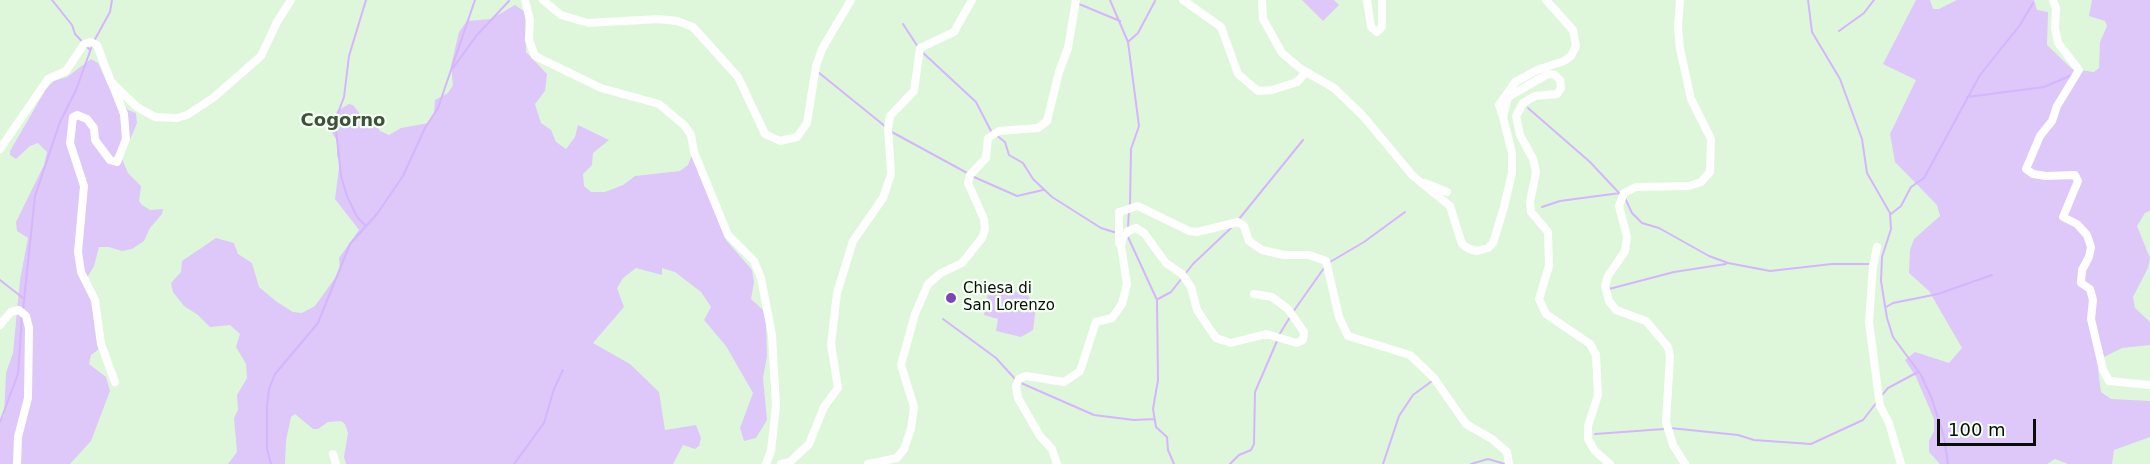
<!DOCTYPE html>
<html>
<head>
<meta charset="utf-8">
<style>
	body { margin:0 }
	#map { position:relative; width:2150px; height:464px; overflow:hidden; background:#def7db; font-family:"DejaVu Sans",sans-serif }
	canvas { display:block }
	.scale { position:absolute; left:1937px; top:419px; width:99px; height:27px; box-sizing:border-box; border:3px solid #060e06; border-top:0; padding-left:8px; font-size:18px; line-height:21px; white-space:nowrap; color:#060e06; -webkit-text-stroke:4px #f5fff4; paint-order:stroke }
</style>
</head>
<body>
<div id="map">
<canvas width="2150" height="464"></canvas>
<div class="scale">100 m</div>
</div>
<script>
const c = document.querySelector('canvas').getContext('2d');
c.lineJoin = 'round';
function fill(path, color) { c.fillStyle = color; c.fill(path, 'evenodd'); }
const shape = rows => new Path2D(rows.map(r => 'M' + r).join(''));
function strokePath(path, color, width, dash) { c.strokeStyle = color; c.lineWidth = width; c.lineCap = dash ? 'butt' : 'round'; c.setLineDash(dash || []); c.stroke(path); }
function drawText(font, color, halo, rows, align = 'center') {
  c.font = font + ' "DejaVu Sans",sans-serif'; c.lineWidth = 4.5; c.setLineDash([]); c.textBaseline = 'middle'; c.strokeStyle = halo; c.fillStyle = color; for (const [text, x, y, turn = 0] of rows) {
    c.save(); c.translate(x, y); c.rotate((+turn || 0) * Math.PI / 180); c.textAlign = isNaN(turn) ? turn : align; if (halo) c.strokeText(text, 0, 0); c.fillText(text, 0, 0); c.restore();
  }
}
const green = shape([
	[1302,0,1334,0,1339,5,1323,21],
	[1916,0,1930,0,1933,9,1939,9,1957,0,2034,0,2037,10,2048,12,2047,45,2072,69,2094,72,2099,68,2100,42,2107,26,2105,21,2089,16,2092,0,2150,0,2150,211,2145,213,2137,226,2150,258,2148,268,2133,297,2135,308,2150,322,2150,345,2122,348,2102,358,2098,369,2101,392,2111,399,2150,401,2150,437,2114,450,2112,464,2068,464,2055,459,2047,464,1940,464,1929,452,1929,441,1934,431,1934,419,1916,377,1905,360,1915,352,1949,363,1962,348,1929,291,1909,273,1910,250,1914,239,1940,216,1937,205,1895,162,1890,134,1916,80,1883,64],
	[515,5,525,12,526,52,547,74,545,91,535,104,541,123,551,130,556,142,566,149,575,137,578,125,609,140,593,153,592,165,583,174,584,186,591,192,605,192,623,185,635,176,680,171,688,165,692,155,726,240,752,270,754,282,751,299,763,310,766,322,767,356,763,378,767,420,756,438,744,441,740,428,753,393,726,346,704,320,711,307,701,292,675,272,662,268,662,275,636,268,623,278,617,288,624,307,593,343,630,364,659,392,665,430,696,425,701,438,699,446,695,449,683,445,673,464,346,464,344,457,348,433,345,424,341,421,328,422,318,429,313,429,295,414,291,417,286,441,285,464,228,464,237,452,234,418,238,410,237,395,247,378,246,364,236,347,240,334,230,325,210,327,198,315,184,306,173,292,171,283,181,272,182,261,216,238,234,243,238,254,252,263,259,287,277,302,293,312,302,313,315,306,340,271,339,258,359,230,335,199,340,160,337,156,337,141,330,129,337,111,349,104,353,105,364,119,373,121,380,131,389,135,401,128,429,123,434,114,435,100,448,93,453,85,451,66,459,32,467,21,491,19],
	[91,59,98,63,110,89,128,110,136,113,137,123,122,159,128,173,141,186,139,201,142,205,150,210,163,209,162,214,150,228,144,241,132,249,122,251,109,247,99,247,94,266,84,283,91,299,99,349,91,355,89,364,106,377,110,391,91,441,70,464,0,464,0,420,4,416,6,373,13,353,20,280,28,238,17,231,16,222,44,165,47,152,38,143,30,146,16,159,10,155,10,151,46,89,54,81,67,77],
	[990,283,1013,285,1013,291,1027,294,1036,307,1033,330,1021,337,996,331,998,319,984,315]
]);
const stream = shape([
	[52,0,72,25,75,34,90,50],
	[1110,0,1128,42,1139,126,1131,149,1130,205],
	[1808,0,1812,32,1840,79,1862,139,1867,173,1890,213,1891,229,1882,257,1881,281,1887,318,1893,337,1921,375,1932,399,1944,437,1948,464],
	[1079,4,1120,21],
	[903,24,918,47],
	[1839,31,1864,13,1874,0],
	[94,41,110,12,112,0],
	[1129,41,1138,33,1155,1],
	[921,51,976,102,991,131],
	[453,68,477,35,509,1],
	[818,72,886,127],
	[1967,97,2044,87,2072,75],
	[1528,108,1590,162,1620,194],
	[890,131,969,174],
	[996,135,1005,142,1009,155,1023,163,1033,179,1052,197,1101,228,1117,233],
	[974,177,1017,196,1043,190],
	[1625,198,1632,213,1642,223,1659,228,1709,256,1728,263,1770,271,1832,264,1870,264],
	[1542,207,1560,201,1620,193],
	[1891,214,1901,206,1911,187,1924,178,1980,75,2020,25,2033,3],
	[1239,219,1303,140],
	[365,225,357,217,347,196,341,176,335,121,344,97,349,56,366,0],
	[1128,228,1129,210],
	[1128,237,1157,300,1158,380,1153,409,1156,427,1167,437,1168,450,1174,464],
	[1330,262,1364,242,1405,212],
	[0,280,23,298],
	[1609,289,1674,272,1726,264],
	[1158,299,1171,292,1193,264,1231,228],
	[1886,307,1893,303,1938,294,1992,275],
	[23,310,35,196,60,122,76,90,92,46],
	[1293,312,1324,268],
	[943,319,996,358,1016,380],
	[1279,335,1290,317],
	[1021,383,1094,415,1134,420,1155,419],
	[1882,395,1888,388,1918,372],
	[0,422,18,374,22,316],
	[1670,428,1738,435,1754,440,1811,444,1863,420,1877,402],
	[1595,434,1664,429],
	[271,464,267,449,267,406,269,389,275,374,318,323,350,244,377,214,403,176,425,128,438,108,475,0],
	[514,464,544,423,554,389,563,370],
	[1230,464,1239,455,1251,450,1254,444,1255,392,1277,341],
	[1383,464,1399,416,1413,395,1432,381],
	[1471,464,1488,459,1505,464]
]);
const minor = shape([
	[525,0,530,20,529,40,535,56,601,88,659,104,685,126,691,135,694,152,728,235,754,261,761,278,772,335,776,406,771,451,766,464],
	[543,0,561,15,588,23,658,19,677,21,693,27,738,77,765,134,780,141,797,137,807,123,816,66,822,49,851,0],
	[1183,0,1221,27,1238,74,1258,91,1272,90,1297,82,1306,72],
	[1262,0,1263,19,1282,53,1301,69,1334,88,1363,116,1413,176,1450,206,1462,244,1469,249,1477,251,1488,248,1493,243,1504,207,1512,173,1512,153,1503,117,1508,97,1548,74,1555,75,1560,80,1561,88,1557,94,1535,96,1523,103,1516,116,1520,135,1533,159,1536,172,1530,202,1531,212,1548,232,1549,266,1539,299,1546,314,1590,344,1596,355,1598,395,1588,426,1588,439,1595,451,1610,464],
	[1367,0,1371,27,1377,32,1382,27,1382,0],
	[1680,0,1678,27,1680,49,1691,99,1711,139,1710,172,1701,182,1689,186,1636,187,1624,193,1619,206,1627,237,1625,251,1608,276,1605,286,1609,301,1616,310,1646,321,1668,347,1670,356,1666,422,1673,445,1685,464],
	[2053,0,2056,8,2055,28,2058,43,2079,70,2057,106,2052,121,2040,136,2026,169,2033,174,2046,176,2075,175,2078,181,2063,217,2077,224,2087,235,2091,247,2089,257,2082,270,2081,283,2090,289,2093,300,2091,319,2103,370,2109,381,2150,385],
	[113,86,124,114,126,139,117,162,110,160,95,140,94,128,87,119,77,115,73,117,70,143,84,186,78,252,81,272,95,300,101,344,115,382],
	[1503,117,1499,105,1515,82,1537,70,1564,61,1571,56,1576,46,1573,30,1546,0],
	[0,149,48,79,66,71,84,44,91,42,97,45,111,82,137,107,155,117,177,118,187,115,213,98,261,56,277,22,291,0],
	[1425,183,1447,192],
	[1119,243,1119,212,1138,206,1189,231,1197,232,1238,222,1244,226,1249,241,1262,250,1284,255,1309,255,1326,261,1339,317,1348,336,1410,355,1434,378,1466,424,1492,439,1507,452,1509,464],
	[1877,247,1873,266,1869,322,1880,406,1889,423,1901,464],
	[0,325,11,312,19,310,26,316,29,328,28,398,18,437,17,464],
	[333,454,336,464],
	[781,464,790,462,809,444,824,407,838,388,831,344,837,293,853,241,883,198,891,174,888,128,890,116,914,91,920,48,954,32,972,0],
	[868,464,897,458,904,449,911,429,914,407,901,365,915,314,928,284,941,273,962,263,982,238,985,229,984,219,968,183,970,175,986,158,988,138,999,131,1038,128,1047,121,1059,72,1068,48,1076,0],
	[1057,464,1052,449,1040,436,1018,398,1016,386,1019,379,1026,376,1064,382,1080,371,1096,322,1112,318,1122,304,1127,284,1121,246,1123,237,1128,231,1136,228,1144,233,1166,263,1182,274,1191,287,1197,310,1216,338,1231,343,1266,334,1297,343,1303,340,1304,332,1288,309,1272,297,1254,294]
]);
const markers = [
	[951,298,6,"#8044b9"]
];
const poiNames = [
	["Chiesa di",963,289],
	["San Lorenzo",963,306]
];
const quarterNames = [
	["Cogorno",343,121]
];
fill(green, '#ddc8f9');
strokePath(stream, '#d5b5fd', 2);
strokePath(minor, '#fff', 8);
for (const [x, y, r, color] of markers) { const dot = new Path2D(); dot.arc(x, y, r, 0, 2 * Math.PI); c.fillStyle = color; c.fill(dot); strokePath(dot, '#f5fff4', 2); }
drawText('15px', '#060e06', '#f5fff4', poiNames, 'left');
drawText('bold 18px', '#3d523b', '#f5fff4', quarterNames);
</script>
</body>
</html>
